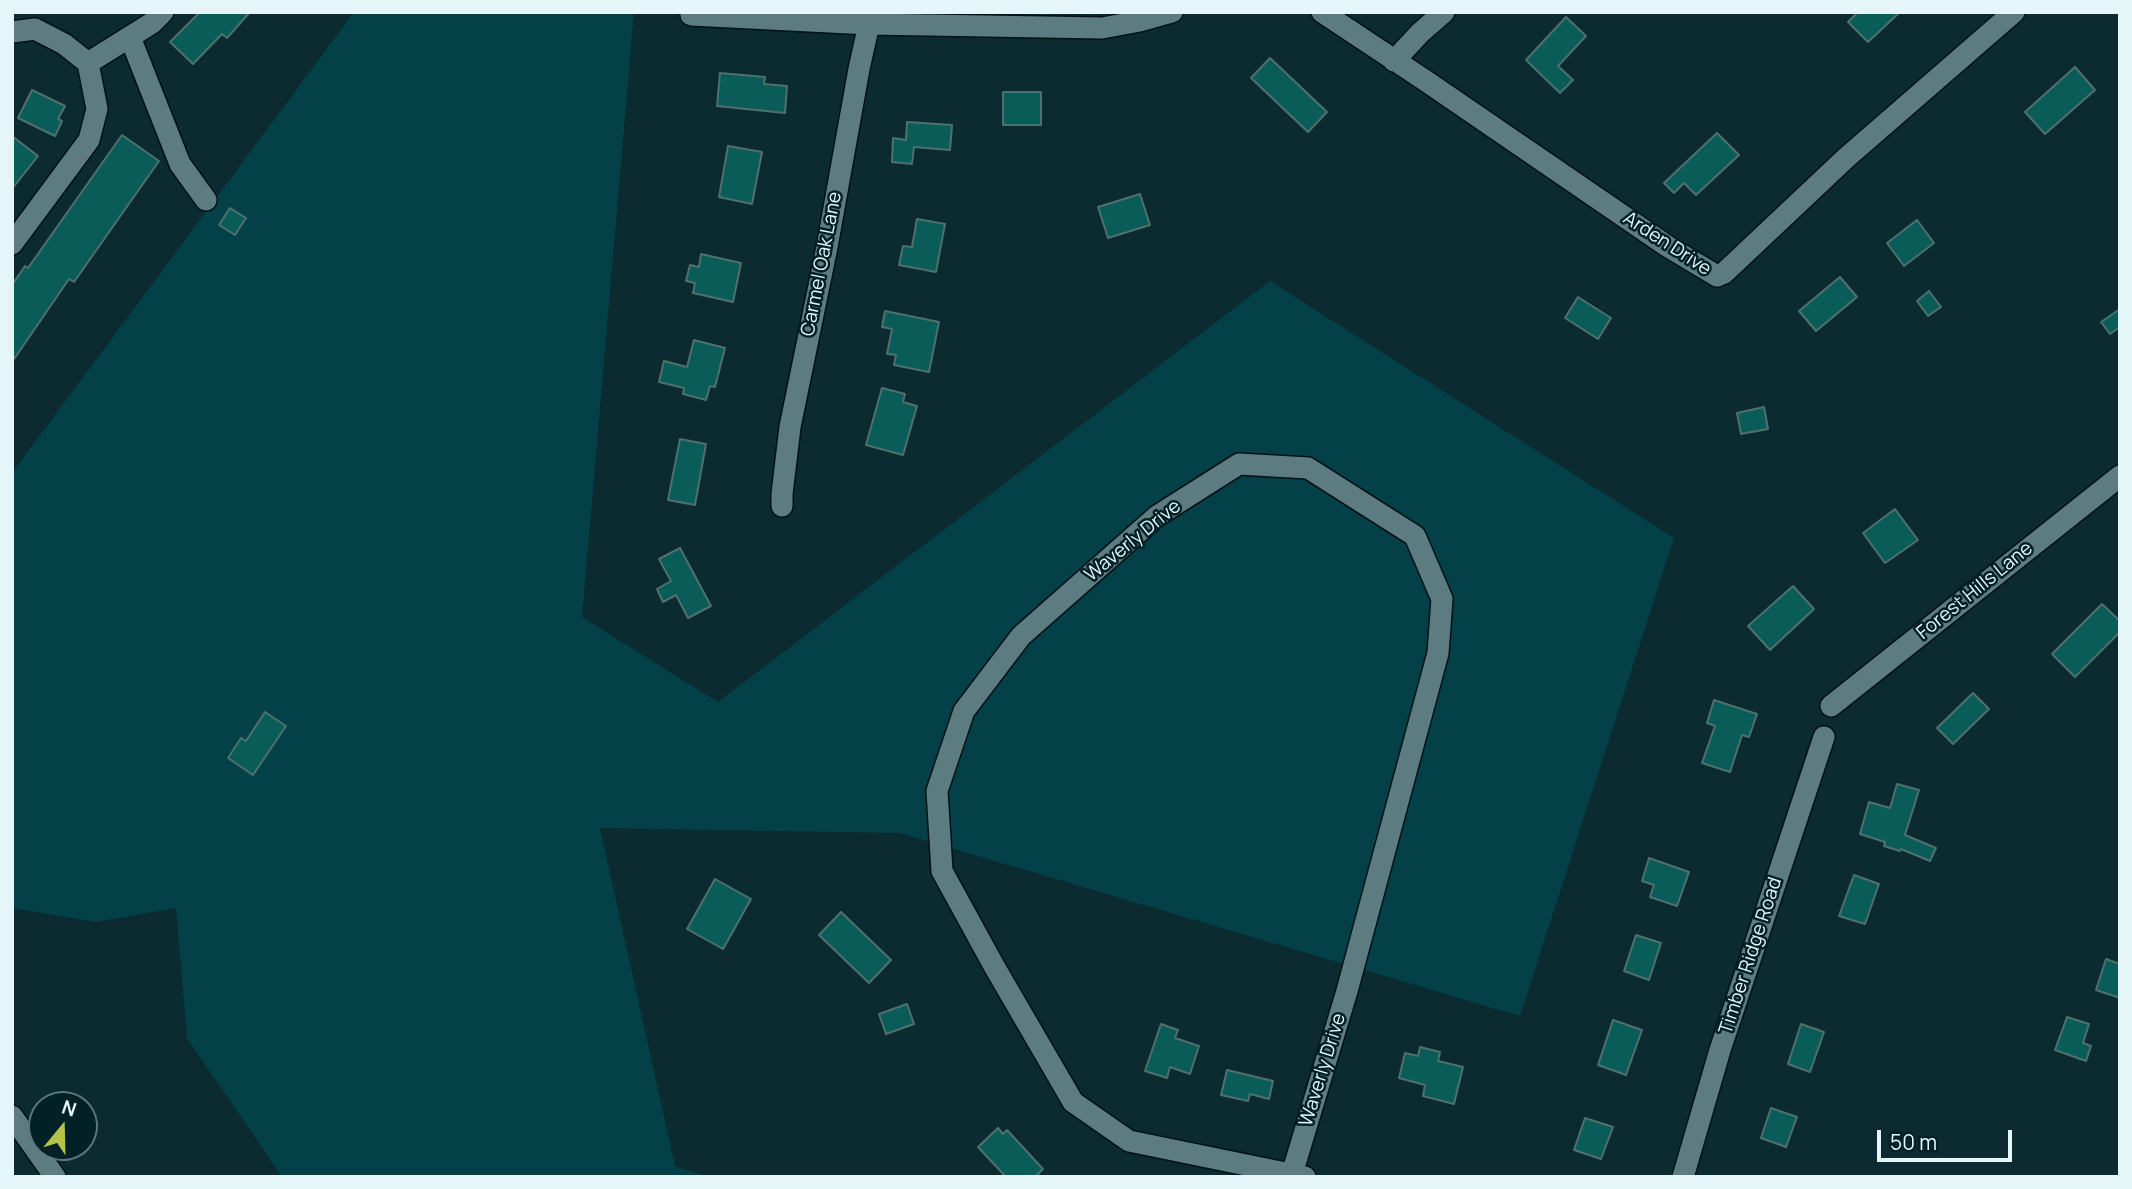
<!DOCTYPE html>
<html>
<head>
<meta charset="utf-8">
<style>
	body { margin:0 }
	#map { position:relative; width:2132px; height:1189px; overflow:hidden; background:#0b2b30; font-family:Manrope,sans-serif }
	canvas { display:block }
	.frame { position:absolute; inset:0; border:14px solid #e5f6f9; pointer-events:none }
	.north { position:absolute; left:28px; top:1091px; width:70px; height:70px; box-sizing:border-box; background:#012126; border:2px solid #5c767a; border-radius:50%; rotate:19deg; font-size:19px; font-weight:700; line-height:28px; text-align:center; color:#e5f6f9 }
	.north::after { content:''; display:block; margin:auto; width:24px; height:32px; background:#b5c249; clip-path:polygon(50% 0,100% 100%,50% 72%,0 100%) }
	.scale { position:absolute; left:1877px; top:1130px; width:135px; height:32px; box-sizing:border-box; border:4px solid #e5f6f9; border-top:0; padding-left:9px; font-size:21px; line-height:24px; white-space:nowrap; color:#e5f6f9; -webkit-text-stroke:5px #012126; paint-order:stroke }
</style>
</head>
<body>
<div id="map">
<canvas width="2132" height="1189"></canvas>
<div class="frame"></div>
<div class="north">N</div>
<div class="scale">50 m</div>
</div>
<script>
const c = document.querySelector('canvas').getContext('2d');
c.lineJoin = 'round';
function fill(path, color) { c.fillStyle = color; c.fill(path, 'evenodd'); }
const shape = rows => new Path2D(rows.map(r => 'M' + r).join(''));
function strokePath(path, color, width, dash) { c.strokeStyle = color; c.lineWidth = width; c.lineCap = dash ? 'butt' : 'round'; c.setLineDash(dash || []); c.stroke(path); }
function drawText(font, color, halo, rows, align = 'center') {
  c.font = font + ' Manrope,sans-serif'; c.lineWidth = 5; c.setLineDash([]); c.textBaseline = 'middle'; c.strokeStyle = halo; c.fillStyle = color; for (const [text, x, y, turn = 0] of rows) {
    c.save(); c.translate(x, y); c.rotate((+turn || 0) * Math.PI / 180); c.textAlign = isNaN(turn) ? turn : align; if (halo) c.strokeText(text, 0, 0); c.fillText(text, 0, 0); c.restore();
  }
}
const green = shape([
	[354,12,634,12,582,617,718,702,1270,281,1674,538,1520,1016,900,833,600,828,675,1166,710,1177,282,1177,187,1038,176,908,96,922,12,908,12,473]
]);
const building = shape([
	[200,12,250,12,227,38,222,34,193,64,170,42,200,12],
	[1858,12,1900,12,1868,42,1848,22,1858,12],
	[1566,17,1586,36,1558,66,1573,80,1560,93,1526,60,1566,17],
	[1270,58,1327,112,1308,132,1251,78,1270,58],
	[2075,67,2095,90,2045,134,2025,112,2075,67],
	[720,73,765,77,764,84,787,86,785,113,717,106,720,73],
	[32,90,65,106,58,119,62,121,55,136,18,118,32,90],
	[1003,92,1041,92,1041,125,1003,125,1003,92],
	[907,122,952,125,950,150,914,147,912,164,892,162,893,138,906,140,907,122],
	[1717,133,1739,155,1696,195,1684,183,1674,193,1664,183,1717,133],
	[122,135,159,161,74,282,69,279,12,362,12,285,25,266,28,268,122,135],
	[12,136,38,156,12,189,12,136],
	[728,146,762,152,752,204,719,197,728,146],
	[1140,194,1150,225,1108,238,1098,207,1140,194],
	[230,208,246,218,235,235,219,225,230,208],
	[917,219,945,224,936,272,899,265,903,246,912,247,917,219],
	[1917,220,1934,243,1904,266,1887,243,1917,220],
	[701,254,741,263,733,302,693,293,695,283,686,281,690,265,699,267,701,254],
	[1840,277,1857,297,1816,331,1799,311,1840,277],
	[1929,291,1941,307,1928,316,1917,301,1929,291],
	[1578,297,1611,318,1598,339,1565,318,1578,297],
	[2120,309,2120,327,2110,334,2101,322,2120,309],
	[885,311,939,322,929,372,894,365,896,355,887,354,892,329,882,327,885,311],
	[694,340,725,348,715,387,710,386,706,400,683,394,684,388,659,382,664,361,687,367,694,340],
	[882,388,905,394,903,402,917,406,903,455,866,445,882,388],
	[1764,407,1768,429,1741,434,1737,413,1764,407],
	[680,439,706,444,695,505,668,500,680,439],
	[1895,509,1918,540,1885,563,1863,533,1895,509],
	[680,548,711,606,688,618,676,595,663,602,657,589,671,581,659,559,680,548],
	[1793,586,1814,609,1770,650,1748,626,1793,586],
	[2102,604,2120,621,2120,632,2075,677,2052,654,2102,604],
	[1973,693,1989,709,1953,744,1937,728,1973,693],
	[1714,700,1757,714,1749,737,1742,735,1730,772,1702,763,1715,726,1707,723,1714,700],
	[265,712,286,726,253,775,228,758,241,738,246,741,265,712],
	[1897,784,1919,790,1905,835,1936,848,1930,861,1901,849,1900,851,1884,846,1885,842,1860,834,1869,802,1890,808,1897,784],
	[1649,858,1689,872,1677,906,1650,897,1654,885,1642,881,1649,858],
	[1854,875,1879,884,1865,924,1839,916,1854,875],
	[715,879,751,899,723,949,687,929,715,879],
	[841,912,891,960,869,983,819,935,841,912],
	[1636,935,1661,943,1649,980,1624,971,1636,935],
	[2106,959,2120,964,2120,998,2096,990,2106,959],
	[907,1004,914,1024,886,1034,879,1014,907,1004],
	[2067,1017,2089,1024,2083,1043,2091,1046,2086,1061,2055,1050,2067,1017],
	[1613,1020,1642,1030,1626,1075,1598,1065,1613,1020],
	[1161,1024,1178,1030,1175,1038,1199,1046,1190,1074,1170,1067,1167,1078,1145,1071,1161,1024],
	[1801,1024,1824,1032,1810,1072,1788,1064,1801,1024],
	[1420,1047,1440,1052,1438,1061,1463,1067,1454,1104,1423,1096,1425,1085,1399,1078,1405,1053,1418,1056,1420,1047],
	[1227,1070,1273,1081,1269,1099,1250,1094,1248,1101,1221,1095,1227,1070],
	[1771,1108,1797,1117,1786,1147,1761,1138,1771,1108],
	[1585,1118,1613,1127,1601,1159,1574,1150,1585,1118],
	[998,1128,1003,1134,1007,1130,1043,1169,1035,1177,1006,1177,978,1147,998,1128]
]);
const minor = shape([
	[1322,12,1426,81,1667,246,1717,276,1724,273,1846,158,2014,12],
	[691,15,869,24,1102,28,1140,21,1172,12],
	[12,32,35,29,64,44,88,63,97,109,89,140,12,244],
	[130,37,180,164,206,200],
	[1394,61,1420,33,1444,12],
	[88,63,152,23,163,12],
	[782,506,782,494,790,427,827,247,859,69,869,24],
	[1831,706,2120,476],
	[12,1116,55,1177],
	[1292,1174,1347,991,1438,653,1442,599,1415,536,1308,468,1239,464,1157,516,1021,636,964,711,937,791,942,871,994,966,1073,1102,1129,1141,1305,1177],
	[1683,1177,1720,1050,1824,737]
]);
const streetNames = [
	["Arden Drive",1667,244,33],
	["Carmel Oak Lane",822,264,-79],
	["Waverly Drive",1133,541,-39],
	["Forest Hills Lane",1975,591,-39],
	["Timber Ridge Road",1751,956,-72],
	["Waverly Drive",1323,1070,-73]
];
fill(green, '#044048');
fill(building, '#0a5c58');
strokePath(building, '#50706e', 2);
strokePath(minor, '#001216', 24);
strokePath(minor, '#5c7c82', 21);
drawText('19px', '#e5f6f9', '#012126', streetNames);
</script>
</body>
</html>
